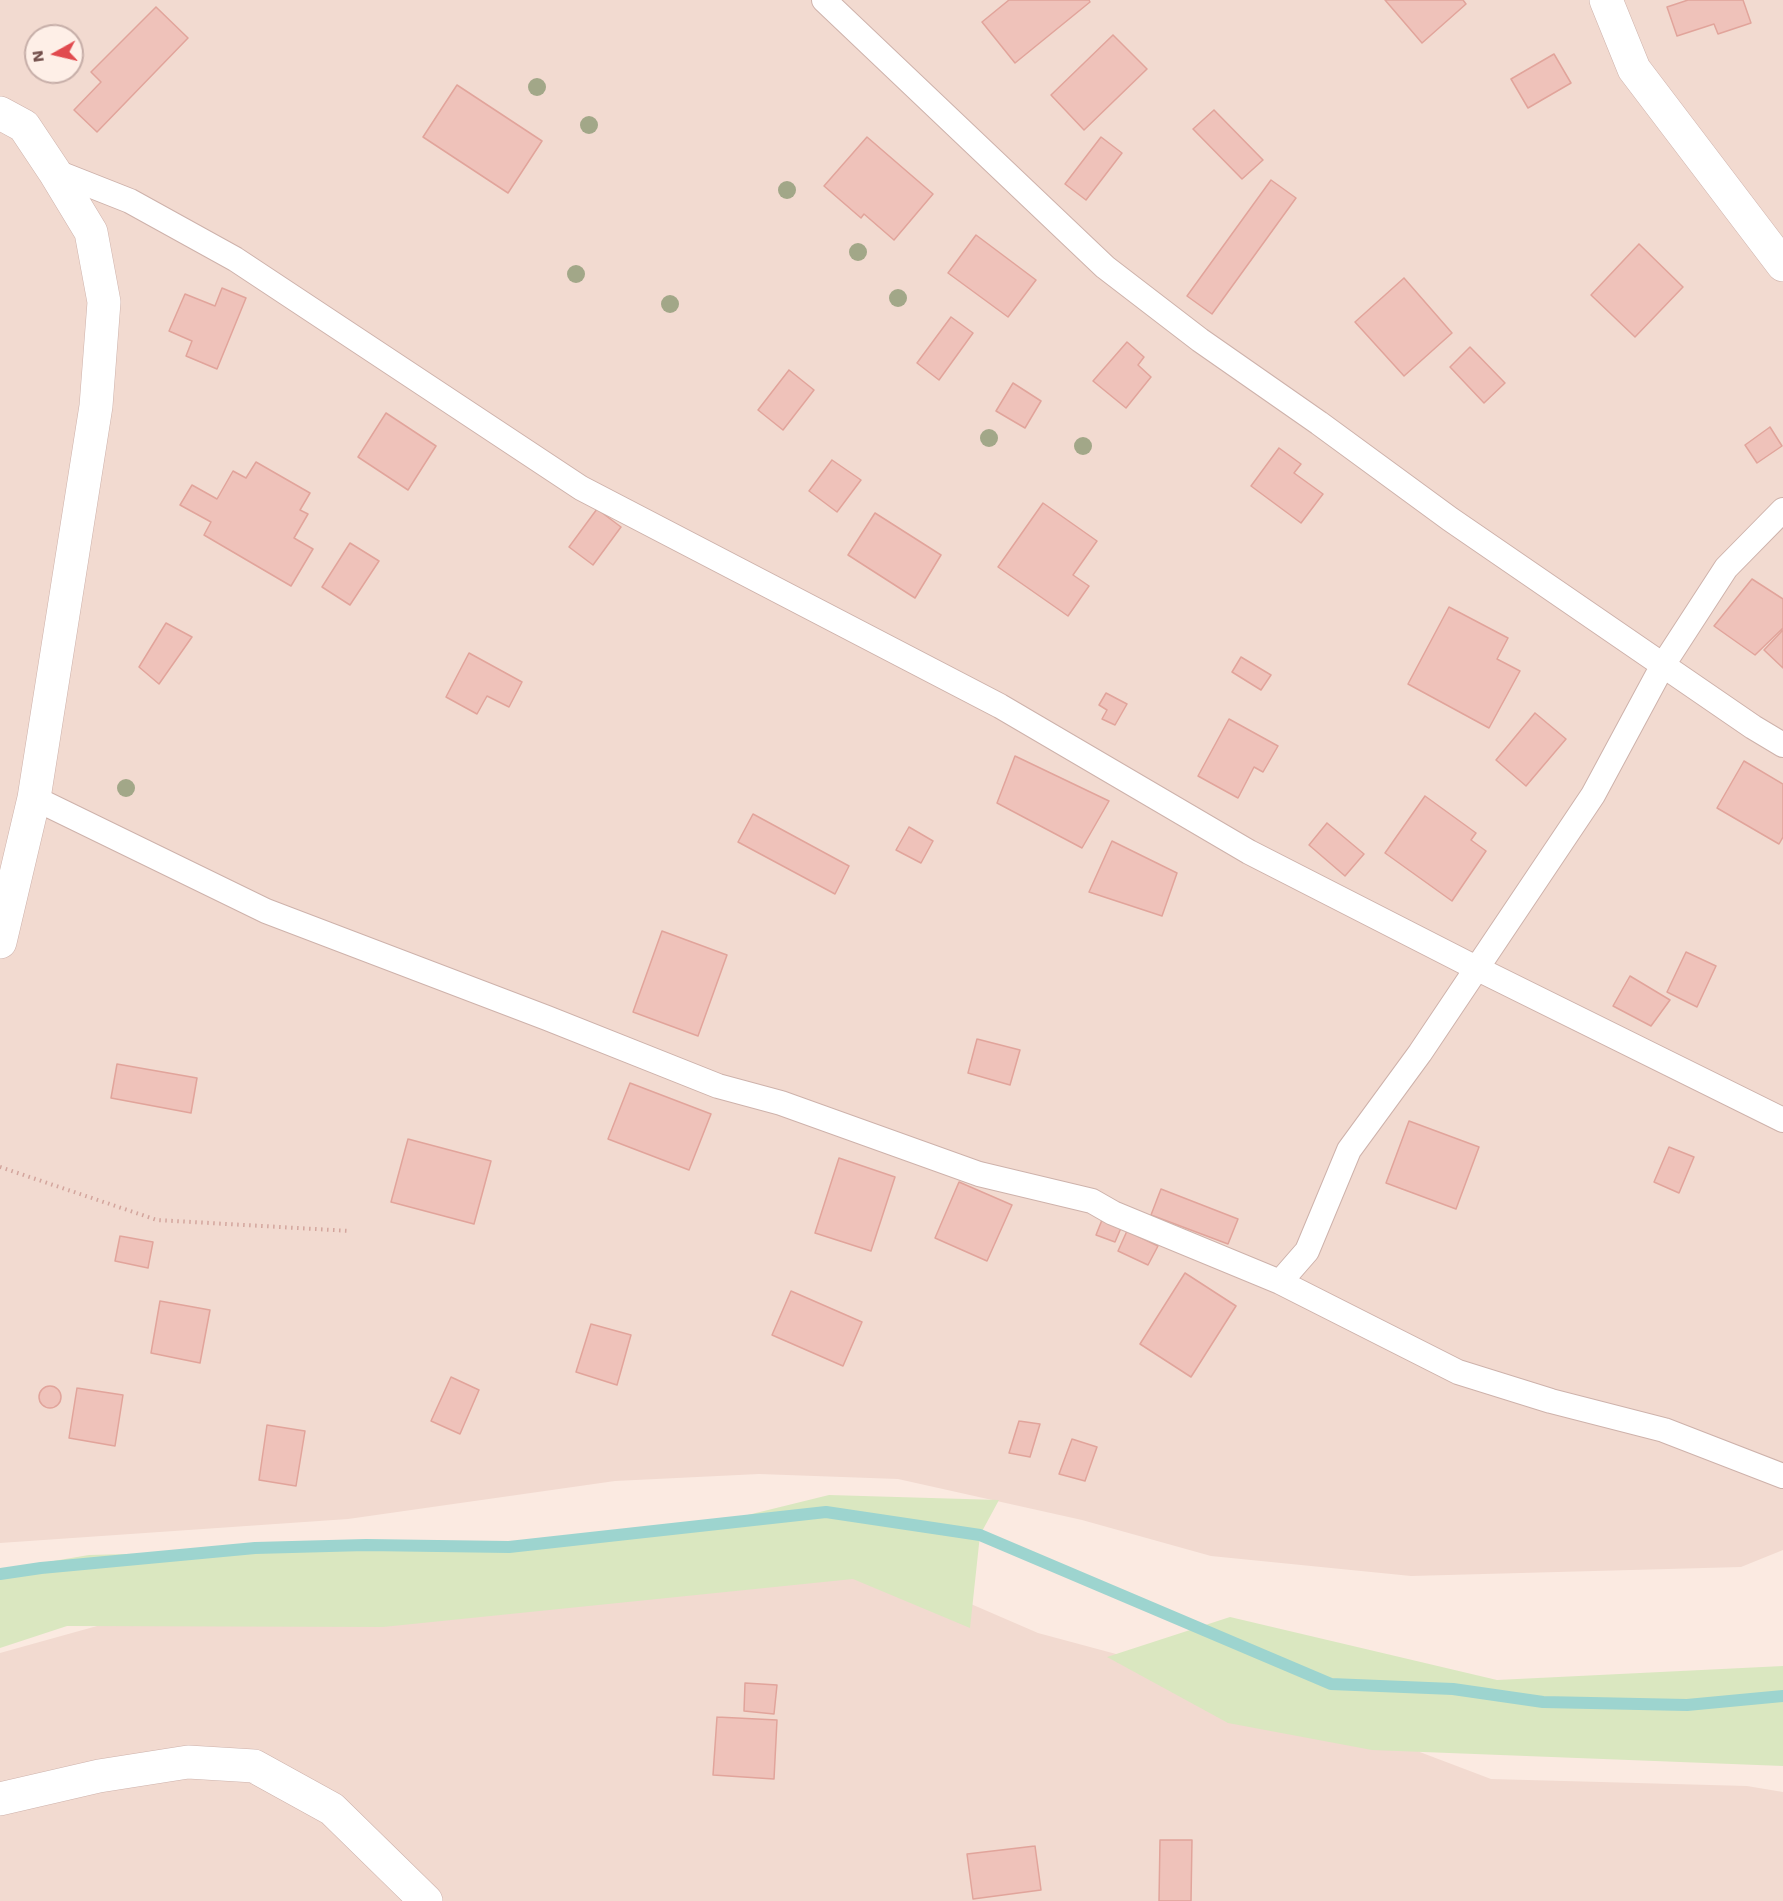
<!DOCTYPE html>
<html>
<head>
<meta charset="utf-8">
<style>
	body { margin:0 }
	#map { position:relative; width:1783px; height:1901px; overflow:hidden; background:#fbeae1; font-family:"Work Sans",sans-serif }
	canvas { display:block }
	.north { position:absolute; left:24px; top:24px; width:60px; height:60px; box-sizing:border-box; background:#feefe7; border:2px solid #c6aea8; border-radius:50%; rotate:262deg; font-size:16px; font-weight:700; line-height:24px; text-align:center; color:#714d49 }
	.north::after { content:''; display:block; margin:auto; width:21px; height:27px; background:#e14a4e; clip-path:polygon(50% 0,100% 100%,50% 72%,0 100%) }
</style>
</head>
<body>
<div id="map">
<canvas width="1783" height="1901"></canvas>
<div class="north">N</div>
</div>
<script>
const c = document.querySelector('canvas').getContext('2d');
c.lineJoin = 'round';
function fill(path, color) { c.fillStyle = color; c.fill(path, 'evenodd'); }
const shape = rows => new Path2D(rows.map(r => 'M' + r).join(''));
function strokePath(path, color, width, dash) { c.strokeStyle = color; c.lineWidth = width; c.lineCap = dash ? 'butt' : 'round'; c.setLineDash(dash || []); c.stroke(path); }
const residential = shape([
	[0,0,1783,0,1783,1550,1741,1567,1411,1576,1211,1556,1082,1520,898,1479,759,1474,615,1481,348,1519,0,1543],
	[36,36,72,36,72,72,36,72],
	[747,1559,927,1585,1038,1633,1272,1696,1491,1779,1747,1786,1783,1792,1783,1901,0,1901,0,1653,187,1601]
]);
const green = shape([
	[829,1495,999,1500,980,1535,970,1628,853,1579,383,1627,67,1626,0,1648,0,1570,89,1555,503,1544,707,1525],
	[1230,1617,1497,1680,1783,1666,1783,1766,1372,1750,1228,1723,1107,1657]
]);
const stream = shape([
	[0,1574,41,1568,255,1548,366,1545,509,1547,826,1512,980,1535,1331,1684,1453,1689,1543,1702,1687,1705,1783,1696]
]);
const building = shape([
	[1009,0,1089,0,1090,2,1015,63,982,22,1009,0],
	[1385,0,1463,0,1466,4,1422,43,1385,0],
	[1688,0,1743,0,1751,23,1718,34,1714,24,1677,36,1667,7,1688,0],
	[156,7,188,38,97,132,74,110,101,82,91,72,156,7],
	[1113,35,1147,69,1084,130,1051,95,1113,35],
	[1554,54,1571,83,1528,108,1511,79,1554,54],
	[457,85,542,141,508,193,423,137,457,85],
	[1214,110,1263,160,1242,179,1193,129,1214,110],
	[867,137,933,194,894,240,864,214,861,218,824,186,867,137],
	[1101,137,1122,153,1086,200,1065,184,1101,137],
	[1271,180,1296,198,1212,314,1187,296,1271,180],
	[976,235,1036,280,1008,317,948,273,976,235],
	[1639,244,1683,287,1635,337,1591,295,1639,244],
	[1404,278,1452,333,1404,376,1355,322,1404,278],
	[222,288,246,298,217,369,186,356,192,341,169,331,185,294,215,306,222,288],
	[951,317,973,333,939,380,917,363,951,317],
	[1127,342,1144,357,1138,365,1151,377,1126,408,1093,381,1127,342],
	[1470,347,1505,383,1484,403,1450,367,1470,347],
	[789,370,814,390,783,430,758,410,789,370],
	[1013,383,1041,401,1025,428,996,411,1013,383],
	[386,413,436,446,408,490,358,457,386,413],
	[1770,427,1782,446,1757,463,1745,445,1770,427],
	[1279,448,1301,464,1294,473,1323,494,1301,523,1251,486,1279,448],
	[832,460,861,480,837,512,809,491,832,460],
	[256,462,310,493,300,510,308,514,294,538,313,549,291,586,204,535,211,522,180,505,192,485,217,499,233,471,246,478,256,462],
	[1043,503,1097,541,1073,575,1089,586,1068,616,998,567,1043,503],
	[597,509,621,527,593,565,569,547,597,509],
	[875,513,941,555,915,598,848,555,875,513],
	[350,543,379,561,350,605,322,587,350,543],
	[1752,579,1783,599,1783,628,1755,655,1714,626,1752,579],
	[1449,607,1508,638,1497,659,1520,671,1489,728,1408,684,1449,607],
	[166,623,192,637,159,684,139,667,166,623],
	[1783,630,1783,668,1764,650,1783,630],
	[469,653,522,682,509,707,487,696,477,714,446,697,469,653],
	[1241,657,1271,675,1261,690,1232,672,1241,657],
	[1106,693,1127,704,1115,725,1102,719,1107,710,1099,705,1106,693],
	[1535,713,1566,739,1526,786,1496,760,1535,713],
	[1229,719,1278,746,1263,772,1254,767,1238,798,1198,776,1229,719],
	[1015,756,1109,801,1082,848,997,803,1015,756],
	[1744,761,1783,784,1783,837,1779,844,1717,808,1744,761],
	[1425,796,1476,833,1471,840,1486,851,1452,901,1385,853,1425,796],
	[753,814,849,866,835,894,738,842,753,814],
	[1327,823,1364,854,1345,876,1309,845,1327,823],
	[909,827,933,841,921,863,896,850,909,827],
	[1112,841,1177,873,1162,916,1089,892,1112,841],
	[662,931,727,955,698,1036,633,1012,662,931],
	[1686,952,1716,966,1697,1007,1667,992,1686,952],
	[1630,976,1670,1000,1651,1026,1613,1006,1630,976],
	[977,1039,1020,1050,1010,1085,968,1073,977,1039],
	[117,1064,197,1078,191,1113,111,1098,117,1064],
	[630,1083,711,1114,689,1170,608,1139,630,1083],
	[1409,1121,1479,1147,1456,1209,1386,1183,1409,1121],
	[408,1139,491,1161,474,1224,391,1202,408,1139],
	[1669,1147,1694,1157,1679,1193,1654,1182,1669,1147],
	[839,1158,895,1177,871,1251,815,1233,839,1158],
	[959,1182,1012,1205,987,1261,935,1238,959,1182],
	[1161,1189,1238,1219,1228,1244,1151,1215,1161,1189],
	[1102,1220,1121,1228,1115,1242,1096,1235,1102,1220],
	[1127,1231,1158,1246,1148,1265,1118,1251,1127,1231],
	[120,1236,153,1242,148,1268,115,1261,120,1236],
	[1185,1273,1236,1306,1191,1377,1140,1344,1185,1273],
	[791,1291,862,1322,843,1366,772,1335,791,1291],
	[160,1301,210,1310,200,1363,151,1353,160,1301],
	[591,1324,631,1335,617,1385,576,1372,591,1324],
	[451,1377,479,1390,460,1434,431,1421,451,1377],
	'39 1397a11 11 0 1 1 22 0a11 11 0 1 1-22 0Z',
	[77,1388,123,1395,115,1446,69,1438,77,1388],
	[1019,1421,1040,1424,1030,1457,1009,1453,1019,1421],
	[267,1425,305,1431,296,1486,259,1480,267,1425],
	[1072,1439,1097,1447,1085,1481,1059,1474,1072,1439],
	[745,1683,777,1685,774,1714,744,1711,745,1683],
	[717,1717,777,1720,774,1779,713,1775,717,1717],
	[1160,1840,1192,1840,1191,1901,1159,1901,1160,1840],
	[1035,1846,1041,1890,973,1899,967,1854,1035,1846]
]);
const path = shape([
	[0,1167,157,1220,350,1231]
]);
const lane = shape([
	[824,0,1105,267,1200,340,1319,423,1450,519,1753,727,1783,745],
	[54,171,130,201,235,259,581,488,1000,706,1249,852,1478,969,1783,1120],
	[34,798,266,911,547,1018,718,1086,781,1103,979,1174,1092,1201,1113,1213,1280,1282,1458,1372,1551,1401,1664,1430,1783,1476],
	[1280,1282,1307,1251,1349,1150,1420,1053,1593,795,1663,665,1726,568,1783,510]
]);
const street = shape([
	[1606,0,1634,69,1783,265],
	[0,113,24,126,54,171,91,232,104,302,96,406,34,798,0,942],
	[0,1799,99,1776,188,1762,254,1766,332,1809,426,1901]
]);
const trees = [
	[537,87],
	[589,125],
	[787,190],
	[858,252],
	[576,274],
	[898,298],
	[670,304],
	[989,438],
	[1083,446],
	[126,788]
];
fill(residential, '#f2dad0');
fill(green, '#dae7c0');
strokePath(stream, '#9dd4cf', 12);
fill(building, '#efc2ba');
strokePath(building, '#e1a49b', 1.5);
strokePath(lane, '#ceb2ab', 26);
strokePath(street, '#ceb2ab', 34);
strokePath(path, '#d3a59d', 4, [1.5, 4.5]);
strokePath(lane, '#fff', 24);
strokePath(street, '#fff', 33);
c.fillStyle = '#a2a788';
for (const [x, y] of trees) { c.beginPath(); c.arc(x, y, 9, 0, 2 * Math.PI); c.fill(); }
</script>
</body>
</html>
